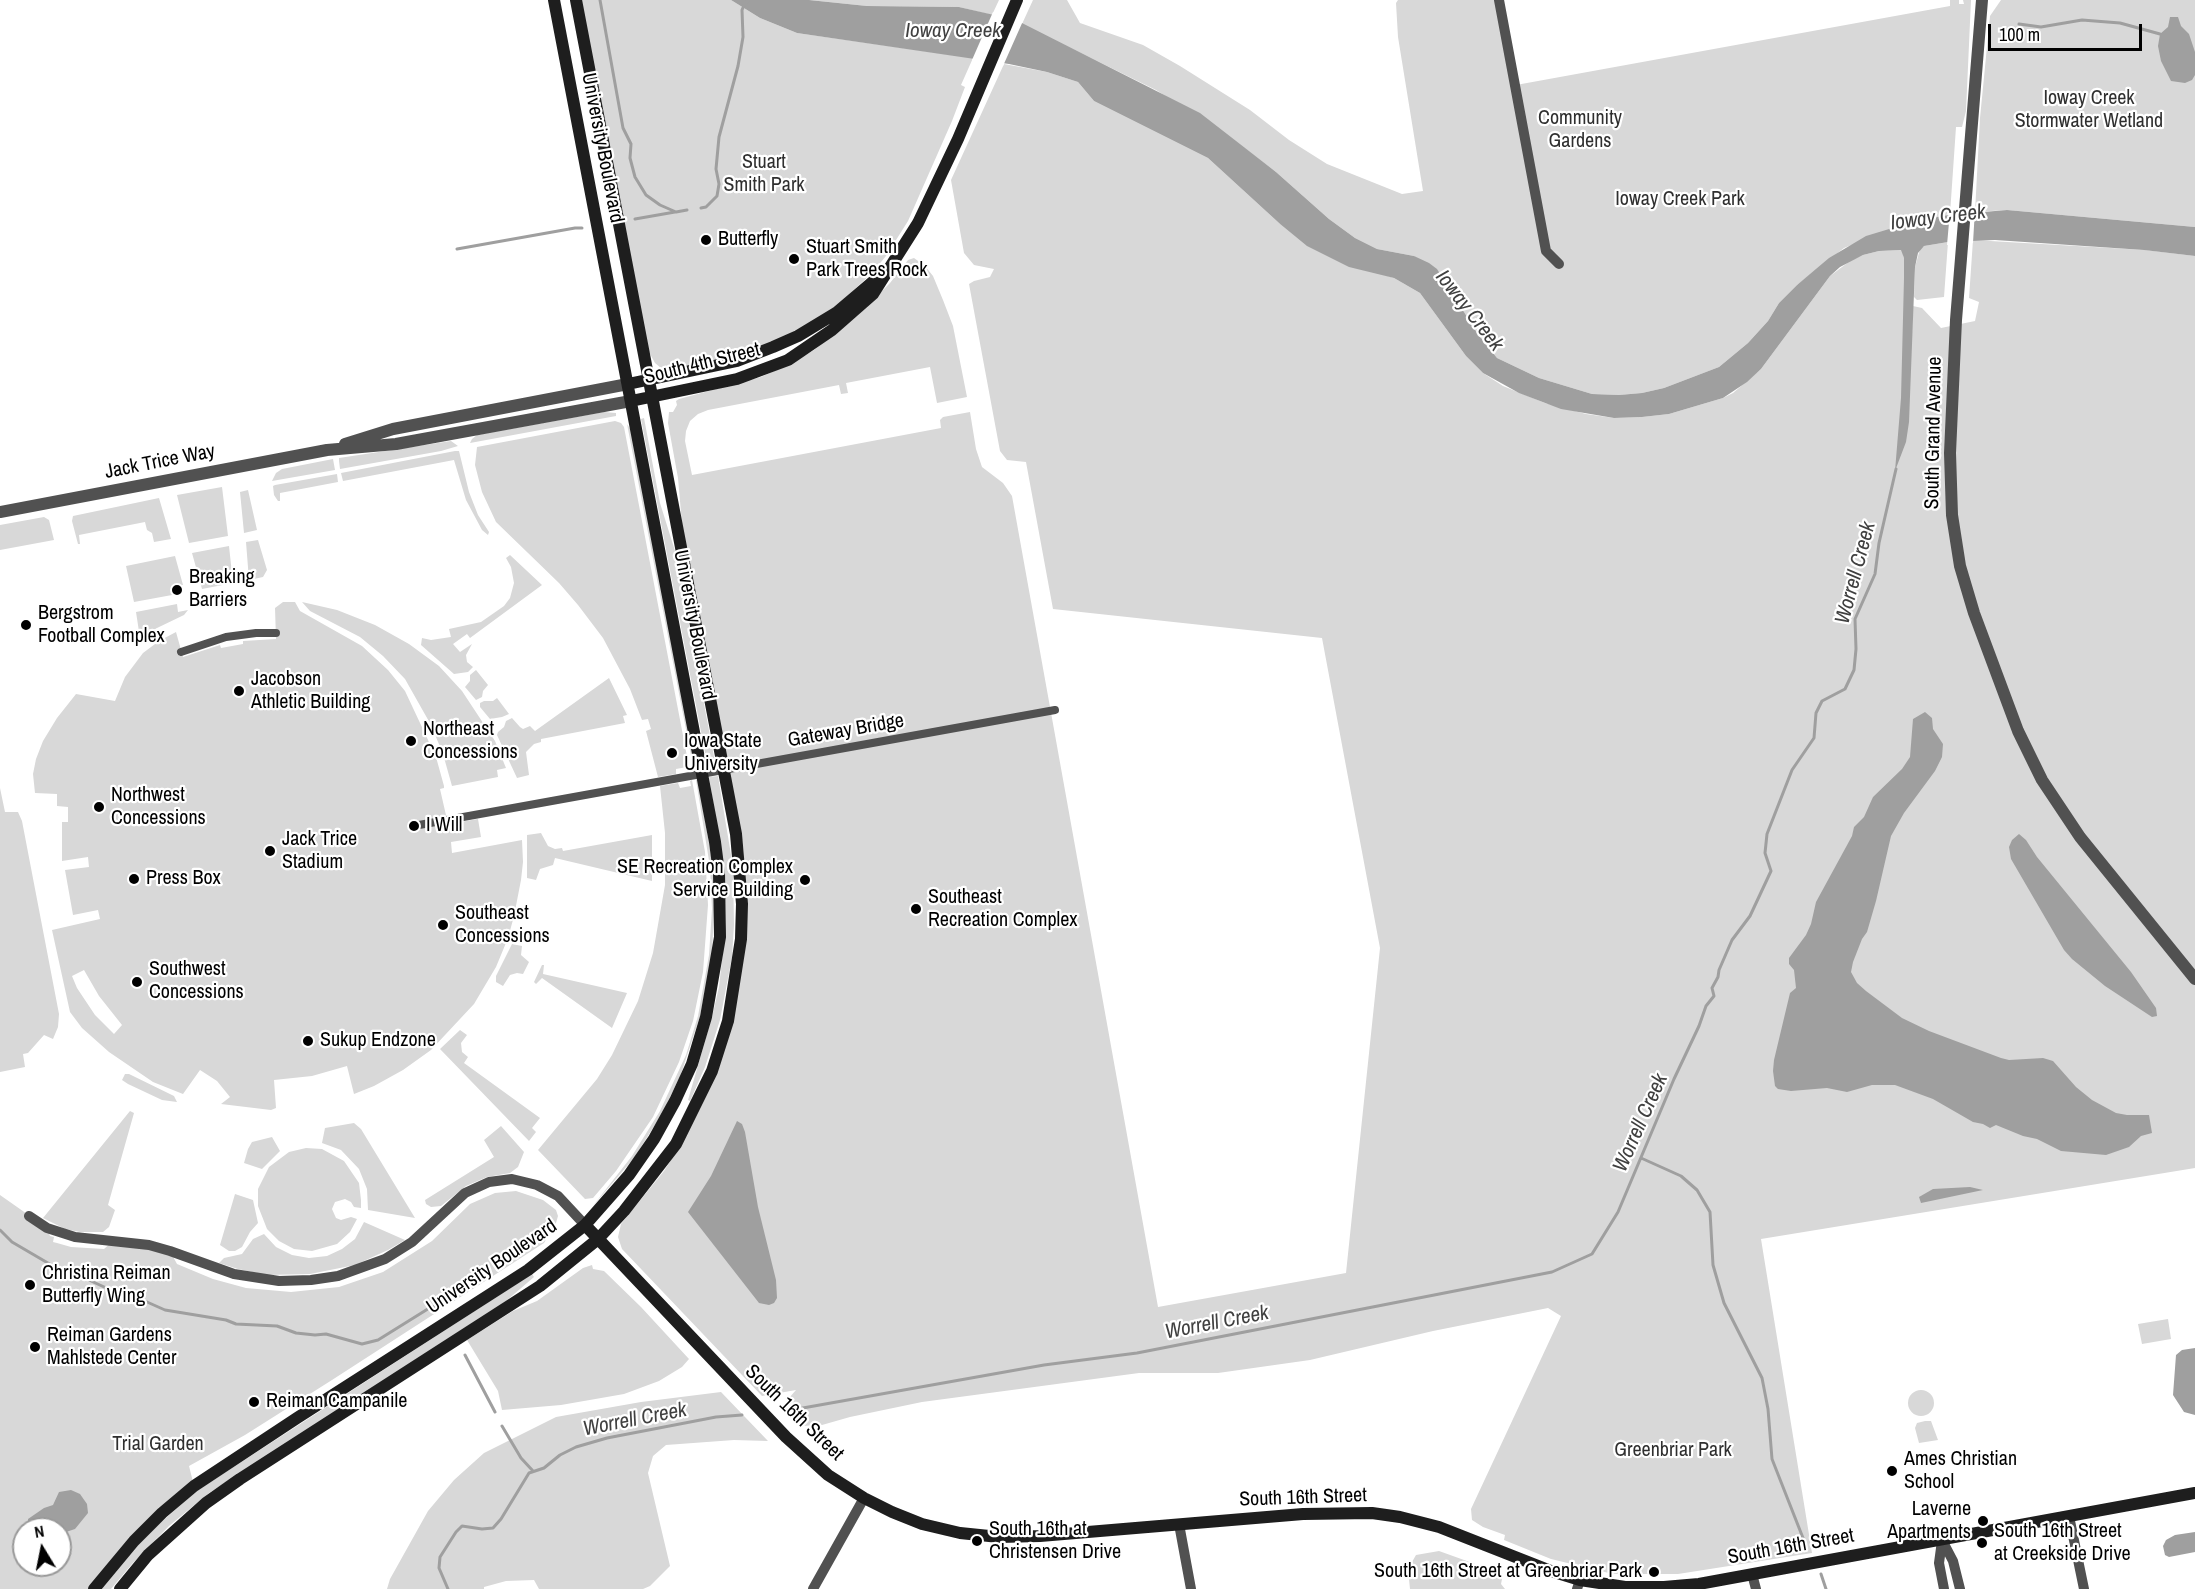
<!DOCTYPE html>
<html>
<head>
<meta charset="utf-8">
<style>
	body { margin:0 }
	#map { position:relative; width:2195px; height:1589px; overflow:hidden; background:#fff; font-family:"Archivo Narrow",sans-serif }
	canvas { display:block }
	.north { position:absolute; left:12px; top:1517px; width:60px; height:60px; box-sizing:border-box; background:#fff; border:2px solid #999; border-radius:50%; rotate:350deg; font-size:16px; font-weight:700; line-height:24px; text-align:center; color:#000 }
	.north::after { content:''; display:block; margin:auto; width:21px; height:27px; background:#000; clip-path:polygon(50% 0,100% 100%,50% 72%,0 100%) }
	.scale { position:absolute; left:1988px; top:24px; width:154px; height:27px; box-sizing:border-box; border:3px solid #000; border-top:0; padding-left:8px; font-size:18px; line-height:21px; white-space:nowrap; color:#000; -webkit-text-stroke:4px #fff; paint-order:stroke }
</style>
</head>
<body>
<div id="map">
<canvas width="2195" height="1589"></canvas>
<div class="north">N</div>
<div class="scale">100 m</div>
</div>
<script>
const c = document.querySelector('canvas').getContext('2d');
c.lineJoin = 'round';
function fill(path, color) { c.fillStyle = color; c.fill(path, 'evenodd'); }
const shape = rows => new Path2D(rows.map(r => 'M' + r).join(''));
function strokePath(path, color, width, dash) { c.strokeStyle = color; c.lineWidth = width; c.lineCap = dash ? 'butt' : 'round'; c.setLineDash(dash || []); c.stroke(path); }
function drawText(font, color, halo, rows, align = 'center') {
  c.font = font + ' "Archivo Narrow",sans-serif'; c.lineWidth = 4.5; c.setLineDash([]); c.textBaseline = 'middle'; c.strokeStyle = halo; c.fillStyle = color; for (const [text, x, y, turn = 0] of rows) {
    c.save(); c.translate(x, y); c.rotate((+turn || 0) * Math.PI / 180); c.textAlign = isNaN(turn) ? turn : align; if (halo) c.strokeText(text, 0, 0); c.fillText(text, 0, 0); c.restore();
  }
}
const green = shape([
	[580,0,731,0,760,18,797,33,973,58,961,85,965,87,952,121,908,221,886,256,872,273,829,313,775,342,725,359,673,369,661,368,655,363,649,352],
	[809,0,999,0,992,15,959,7,867,6],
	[1033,0,1067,0,1080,23,1143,45,1180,66,1250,110,1289,140,1327,164,1402,194,1423,191,1398,37,1396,3,1398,0,1495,0,1516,85,1950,6,1950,0,1959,0,1959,4,1964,4,1963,0,1971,0,1966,111,1962,127,1956,127,1950,214,1901,225,1844,248,1797,285,1779,303,1768,321,1748,343,1719,367,1664,388,1642,393,1619,395,1592,394,1539,378,1497,358,1477,333,1451,295,1414,256,1377,249,1355,238,1329,219,1276,172,1227,135,1156,90,1022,24],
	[2001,0,2195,0,2195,227,2007,210,1975,212,1980,118,1990,16],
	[1004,64,1047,72,1078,82,1094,101,1208,158,1279,223,1375,272,1394,278,1420,293,1466,356,1483,373,1503,386,1545,403,1586,414,1614,418,1642,417,1669,414,1723,398,1733,393,1761,369,1830,276,1850,261,1863,255,1879,251,1902,250,1904,258,1904,278,1912,333,1913,306,1922,308,1941,328,1975,321,1979,302,1969,298,1973,240,2145,250,2195,256,2195,1168,1761,1239,1812,1553,1678,1574,1613,1574,1551,1559,1504,1540,1505,1535,1483,1527,1472,1520,1471,1509,1561,1316,1548,1308,1433,1331,1310,1360,1218,1373,1139,1373,922,1402,850,1417,822,1425,803,1426,793,1413,789,1398,796,1390,762,1396,622,1249,618,1237,621,1224,664,1171,680,1146,735,1011,743,957,747,898,743,845,682,524,678,478,668,423,669,412,673,412,677,405,676,401,679,399,761,377,794,362,814,350,858,315,890,283,908,260,914,258,925,266,933,276,943,300,953,326,967,397,937,403,930,367,846,383,848,393,841,394,839,385,708,410,698,414,690,421,686,431,685,441,692,475,941,428,940,420,943,417,970,412,976,449,982,467,1003,483,1012,496,1158,1307,1346,1273,1380,948,1322,638,1053,609,1026,462,1007,460,1000,451,969,284,974,281,990,277,994,269,974,265,964,253,951,180],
	[1948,242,1944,297,1917,300,1914,297,1915,267,1920,249,1924,246],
	[604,412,616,413,616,416,470,443,472,439,477,435],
	[644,418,660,503,675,551,716,767,708,768,641,419],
	[615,421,621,423,624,427,690,772,687,767,676,769,676,774,658,777,646,731,651,729,648,719,642,720,630,689,603,638,578,605,559,583,496,522,482,492,475,465,477,447],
	[627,424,631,430,696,771,694,771],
	[451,441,458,446,441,451,340,469,339,461,339,458],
	[455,451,459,451,469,492,478,515,489,532,488,535,482,530,466,500,454,460,343,481,341,473],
	[333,459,335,470,272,481,276,473,282,469],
	[337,474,338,482,280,493,280,501,278,501,274,495,273,486,275,485],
	[222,487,228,536,189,543,177,495],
	[248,490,257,530,244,533,240,492],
	[159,498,171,539,154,542,152,533,147,530,145,522,79,535,80,544,78,544,72,521,73,516],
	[44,517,49,520,54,540,0,550,0,525],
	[258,540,267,570,263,577,249,580,246,542],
	[229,546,233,583,202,589,192,553],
	[510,555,542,585,470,638,467,634,453,644,460,652,472,644,466,655,467,662,473,667,468,672,454,674,421,645,422,638,431,640,451,637,449,629,481,622,504,606,510,598,514,583,511,567,506,558],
	[175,556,183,585,171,587,172,595,134,602,126,566],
	[283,602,295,602,300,611,362,646,388,670,405,691,436,757,444,786,444,788,440,789,448,824,478,819,481,837,451,842,452,853,522,840,523,862,521,880,514,916,508,938,496,967,474,1004,431,1050,403,1070,374,1086,354,1094,347,1066,312,1076,274,1080,276,1108,271,1110,221,1104,230,1097,217,1081,200,1070,183,1094,153,1082,109,1052,82,1028,70,1012,52,930,100,919,98,910,73,915,65,870,89,867,88,857,62,861,62,822,68,822,68,807,57,806,57,794,35,793,33,774,36,759,43,741,57,718,76,694,115,701,125,677,143,653,159,641,176,632,183,657,220,645,221,648,243,644,243,641,276,639,275,608],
	[84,970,99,996,122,1025,114,1034,95,1015,77,988,72,976],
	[302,602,337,610,375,625,409,644,439,666,462,691,495,741,506,768,497,770,498,777,452,786,443,754,431,725,405,679,383,656,360,637,310,611],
	[177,604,178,612,188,610,184,615,157,628,140,638,136,612],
	[476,670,488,685,483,691,482,697,476,700,465,687,470,681,470,675],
	[609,678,627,715,623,716,625,723,541,739,541,742,534,744,526,752,529,775,517,778,497,735,498,732,504,727,506,721,512,718,520,727,523,729,530,726,535,731],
	[497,698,509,714,502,717,490,719,480,707,480,703,484,701,493,701],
	[718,776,733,867,734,925,732,957,720,1020,705,1067,690,1101,688,1100,712,1017,719,987,726,923,724,867,709,777],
	[698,779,713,867,714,909,712,955,700,1016,681,1074,663,1112,634,1158,592,1207,632,1156,660,1111,686,1055,698,1016,709,955,712,909,710,867,696,780],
	[692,780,705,852,708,905,703,972,693,1021,679,1062,653,1117,616,1171,593,1198,585,1199,538,1150,597,1079,612,1055,638,1001,653,953,665,885,665,833,660,786,678,783,680,788,691,786,690,781],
	[0,788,5,812,18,812,22,821,59,1014,58,1027,53,1039,44,1035,28,1053,23,1054,25,1067,0,1072],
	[541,833,548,846,555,849,562,848,563,851,652,835,652,881,555,858,553,865,540,869,536,880,527,878,527,835],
	[512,944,522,946,521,955,529,962,523,974,517,973,510,975,503,986,496,982,496,976],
	[542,965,544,965,543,974,627,993,612,1028,542,978,536,984,534,982],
	[460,1030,467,1035,461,1043,462,1052,468,1057,464,1063,540,1118,532,1128,536,1132,529,1141,440,1049],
	[125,1074,129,1074,174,1096,177,1102,162,1100,128,1084,122,1080],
	[130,1111,134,1113,108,1205,115,1210,109,1227,103,1232,80,1232,65,1229,43,1218],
	[354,1123,361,1129,415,1218,368,1210,367,1189,359,1169,341,1150,322,1143,325,1128],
	[501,1126,524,1152,518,1167,510,1173,487,1177,466,1186,441,1206,431,1207,426,1204,425,1200,494,1157,484,1140],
	[272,1137,280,1151,262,1169,244,1163,248,1149,252,1142],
	[306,1148,322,1149,344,1161,359,1183,361,1200,361,1208,354,1207,351,1202,345,1199,335,1202,332,1209,336,1218,341,1220,351,1217,357,1219,350,1232,337,1244,312,1251,294,1249,279,1241,267,1229,258,1206,258,1189,269,1167,289,1152],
	[516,1191,543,1200,556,1210,558,1216,556,1223,544,1243,332,1380,245,1435,189,1466,194,1486,94,1589,0,1589,0,1195,47,1228,50,1236,54,1237,53,1242,57,1243,71,1247,104,1249,113,1241,170,1251,177,1264,213,1279,246,1288,291,1292,339,1287,383,1272,432,1241,470,1204,495,1193],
	[24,1529,60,1529,60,1565,24,1565],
	[235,1194,253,1200,258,1223,250,1232,242,1247,235,1251,229,1251,220,1245],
	[364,1222,405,1240,388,1250,355,1265,310,1274,267,1275,238,1269,219,1263,224,1258,242,1254,253,1239,264,1234,276,1247,292,1255,309,1258,327,1256,342,1249,355,1239],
	[592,1265,593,1269,604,1271,641,1307,689,1359,682,1367,659,1381,624,1394,561,1405,502,1410,498,1391,467,1340,513,1311,537,1301,583,1268],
	[532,1274,534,1277,506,1301,209,1493,169,1526,132,1564,111,1589,100,1589,124,1559,156,1527,195,1492],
	[2168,1319,2171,1339,2142,1344,2138,1324],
	'1908 1403a13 13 0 1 1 26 0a13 13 0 1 1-26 0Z',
	[721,1392,768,1441,734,1440,666,1445,653,1456,648,1473,670,1566,650,1586,643,1589,539,1589,534,1580,506,1581,484,1587,484,1589,387,1589,390,1579,428,1511,454,1480,484,1453,556,1417,641,1402],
	[1925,1421,1931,1421,1938,1440,1919,1443,1915,1428,1917,1423],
	[1439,1551,1503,1574,1501,1584,1505,1589,1410,1589,1408,1569,1416,1555]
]);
const water = shape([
	[731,0,809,0,867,6,959,7,1016,20,1200,113,1276,172,1329,219,1355,238,1377,249,1414,256,1429,263,1437,269,1477,333,1497,358,1539,378,1592,394,1619,395,1642,393,1664,388,1719,367,1748,343,1768,321,1779,303,1797,285,1829,258,1866,236,1919,220,1948,215,2007,210,2195,227,2195,256,2144,250,1995,240,1948,242,1924,246,1918,253,1915,267,1909,422,1906,442,1895,471,1901,398,1904,278,1904,258,1901,250,1879,251,1863,255,1840,267,1830,276,1761,369,1747,382,1723,398,1669,414,1642,417,1614,418,1561,409,1519,393,1483,373,1466,356,1420,293,1394,278,1349,267,1307,246,1279,223,1208,158,1094,101,1078,82,1047,72,1009,64,797,33,760,18],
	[2170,17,2178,17,2181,26,2189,34,2195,52,2195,75,2192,80,2185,83,2171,81,2161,61,2158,46,2160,34,2168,27],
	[1925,712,1932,718,1933,729,1943,744,1942,757,1935,771,1904,813,1891,836,1876,901,1867,932,1862,939,1853,962,1851,972,1857,983,1866,991,1902,1018,1929,1031,2001,1058,2009,1060,2043,1058,2053,1061,2076,1087,2092,1100,2116,1113,2127,1115,2149,1115,2152,1133,2141,1136,2129,1147,2106,1155,2061,1151,2037,1139,2023,1136,1996,1125,1990,1128,1983,1124,1973,1122,1933,1099,1895,1085,1872,1085,1847,1092,1827,1088,1791,1091,1778,1089,1775,1086,1773,1071,1774,1060,1790,993,1796,988,1794,970,1789,964,1789,958,1806,935,1811,924,1816,902,1852,836,1854,827,1864,817,1873,797,1902,769,1910,757,1913,719],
	[2019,834,2026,840,2037,857,2131,972,2156,1008,2157,1016,2152,1017,2105,986,2072,959,2064,950,2011,859,2009,847,2012,840],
	[737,1121,742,1124,745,1132,758,1207,776,1280,777,1298,774,1303,769,1305,759,1303,688,1212,711,1176],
	[1970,1187,1983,1190,1921,1203,1919,1197,1933,1189],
	[2195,1348,2195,1415,2184,1412,2173,1395,2176,1355,2182,1350],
	[71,1490,80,1494,87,1504,88,1513,75,1529,66,1532,60,1531,60,1529,24,1529,28,1528,28,1519,44,1508,53,1505,59,1492],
	[2195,1532,2195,1552,2169,1557,2165,1555,2163,1546,2166,1540,2175,1535]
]);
const pier = shape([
	[993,12,1023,21,1003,66,972,60],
	[1975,209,1973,243,1947,245,1950,211]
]);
const stream = shape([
	[600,0,623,128,631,144,630,158,635,177,646,195,660,205,676,212,687,210],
	[2019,24,2041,27,2082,20,2120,23,2160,34],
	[701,208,706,207,717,196,719,184,716,169,719,137,738,66,743,37,742,10,745,3,749,0],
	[635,219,675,212],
	[457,249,575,228,582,228],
	[1641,1158,1681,1176,1697,1190,1710,1212,1713,1265,1724,1303,1762,1378,1768,1409,1772,1459,1803,1538],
	[0,1230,12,1242,53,1266,67,1270,126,1297,147,1302,165,1310,226,1320,236,1324,277,1326,296,1333,315,1335,326,1334,362,1344,378,1340,431,1307,441,1306],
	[465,1355,495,1412],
	[786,1411,1044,1365,1137,1353,1552,1272,1592,1254,1618,1212,1674,1079,1699,1026,1706,1006,1714,996,1712,988,1718,977,1719,970,1732,940,1750,916,1771,871,1765,853,1767,834,1792,770,1814,738,1816,713,1822,701,1845,689,1854,670,1856,649,1855,619,1875,574,1879,543,1896,469],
	[502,1426,521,1458,533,1471],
	[1821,1574,1826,1589],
	[448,1589,439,1568,440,1557,456,1532,462,1526,482,1529,493,1528,501,1519,529,1473,544,1468,560,1455,576,1447,607,1438,716,1417,742,1415]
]);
const pedestrian = shape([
	[181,652,226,637,256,633,276,633],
	[419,825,1055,710]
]);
const minor = shape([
	[1499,0,1546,251,1559,264],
	[29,1216,47,1228,75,1237,149,1245,170,1251,234,1274,279,1281,311,1280,338,1276,385,1259,412,1242,465,1193,489,1182,512,1179,537,1185,558,1196,585,1225],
	[2069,1516,2084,1589],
	[1179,1524,1191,1589],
	[1942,1540,1953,1561,1960,1589],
	[1942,1541,1939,1563,1944,1589],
	[1752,1574,1756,1589],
	[813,1589,864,1498],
	[1577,1589,1580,1580]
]);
const tertiary = shape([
	[1982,0,1956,320,1950,453,1952,515,1960,566,1974,613,2018,731,2042,780,2080,837,2195,979],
	[345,444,393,429,628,384],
	[0,512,327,450,396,444,631,401]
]);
const secondary = shape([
	[628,384,737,361,773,347,798,336,836,313,883,273],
	[631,401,737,379,788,360,832,330,873,294,918,223,958,139,1017,0],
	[585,1225,786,1437,828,1475,864,1498,892,1512,922,1524,960,1533,999,1537,1040,1536,1303,1514,1372,1513,1400,1517,1439,1527,1551,1571,1580,1580,1625,1587,1664,1587,1699,1584,2195,1493],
	[94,1589,134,1541,162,1513,194,1486,297,1418,528,1270,585,1225,629,1175,654,1139,675,1101,692,1064,706,1017,720,937,719,873,715,842,554,0],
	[120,1589,148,1555,206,1503,240,1479,540,1286,598,1239,624,1211,676,1144,712,1071,728,1021,741,939,742,904,736,834,576,0]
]);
const markers = [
	[706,240,6,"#000"],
	[794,259,6,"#000"],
	[177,590,6,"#000"],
	[26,625,6,"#000"],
	[239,691,6,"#000"],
	[411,741,6,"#000"],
	[672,753,6,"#000"],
	[99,807,6,"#000"],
	[414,826,6,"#000"],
	[270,851,6,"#000"],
	[134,879,6,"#000"],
	[805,880,6,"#000"],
	[916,909,6,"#000"],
	[443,925,6,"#000"],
	[137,982,6,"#000"],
	[308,1041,6,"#000"],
	[30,1285,6,"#000"],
	[35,1347,6,"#000"],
	[254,1402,6,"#000"],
	[1892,1471,6,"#000"],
	[1983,1521,6,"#000"],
	[977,1541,6,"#000"],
	[1982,1543,6,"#000"],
	[1654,1572,6,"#000"]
];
const parkNames = [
	["Ioway Creek",2089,99],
	["Stormwater Wetland",2089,122],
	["Community",1580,119],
	["Gardens",1580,142],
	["Stuart",764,163],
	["Smith Park",764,186],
	["Ioway Creek Park",1680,200],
	["Trial Garden",158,1445],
	["Greenbriar Park",1673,1451]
];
const streetNames = [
	["University Boulevard",602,148,79],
	["South 4th Street",702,364,-14],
	["South Grand Avenue",1934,433,-89],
	["Jack Trice Way",160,462,-11],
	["University Boulevard",694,625,79],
	["Gateway Bridge",846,731,-10],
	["University Boulevard",492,1267,-34],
	["South 16th Street",794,1413,44],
	["South 16th Street",1303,1498,-2],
	["South 16th Street",1791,1547,-10]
];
const poiNames = [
	["Butterfly",718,240],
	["Stuart Smith",806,248],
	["Park Trees Rock",806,271],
	["Breaking",189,578],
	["Barriers",189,601],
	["Bergstrom",38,614],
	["Football Complex",38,637],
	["Jacobson",251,680],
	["Athletic Building",251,703],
	["Northeast",423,730],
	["Concessions",423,753],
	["Iowa State",684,742],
	["University",684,765],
	["Northwest",111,796],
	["Concessions",111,819],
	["I Will",426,826],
	["Jack Trice",282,840],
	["Stadium",282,863],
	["SE Recreation Complex",793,868,"right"],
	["Service Building",793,891,"right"],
	["Press Box",146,879],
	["Southeast",928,898],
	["Recreation Complex",928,921],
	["Southeast",455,914],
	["Concessions",455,937],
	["Southwest",149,970],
	["Concessions",149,993],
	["Sukup Endzone",320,1041],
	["Christina Reiman",42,1274],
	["Butterfly Wing",42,1297],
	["Reiman Gardens",47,1336],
	["Mahlstede Center",47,1359],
	["Reiman Campanile",266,1402],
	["Ames Christian",1904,1460],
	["School",1904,1483],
	["Laverne",1971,1510,"right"],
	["Apartments",1971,1533,"right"],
	["South 16th at",989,1530],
	["Christensen Drive",989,1553],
	["South 16th Street",1994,1532],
	["at Creekside Drive",1994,1555],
	["South 16th Street at Greenbriar Park",1642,1572,"right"]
];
const waterNames = [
	["Ioway Creek",953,31],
	["Ioway Creek",1938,218,-7],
	["Ioway Creek",1469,311,52],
	["Worrell Creek",1856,573,-75],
	["Worrell Creek",1641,1123,-66],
	["Worrell Creek",1217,1323,-11],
	["Worrell Creek",635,1420,-11]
];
fill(green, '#d8d8d8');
fill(water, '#9f9f9f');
fill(pier, '#fff');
strokePath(stream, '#9f9f9f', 3);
strokePath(pedestrian, '#515151', 8);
strokePath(minor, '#515151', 10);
strokePath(tertiary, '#515151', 12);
strokePath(secondary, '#1e1e1e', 12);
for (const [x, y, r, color] of markers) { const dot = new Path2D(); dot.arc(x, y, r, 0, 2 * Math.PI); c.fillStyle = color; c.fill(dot); strokePath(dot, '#fff', 2); }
drawText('20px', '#2f2f2f', '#fff', parkNames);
drawText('20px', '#000', '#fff', streetNames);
drawText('20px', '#000', '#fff', poiNames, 'left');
drawText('italic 21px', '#404040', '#fff', waterNames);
</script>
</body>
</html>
